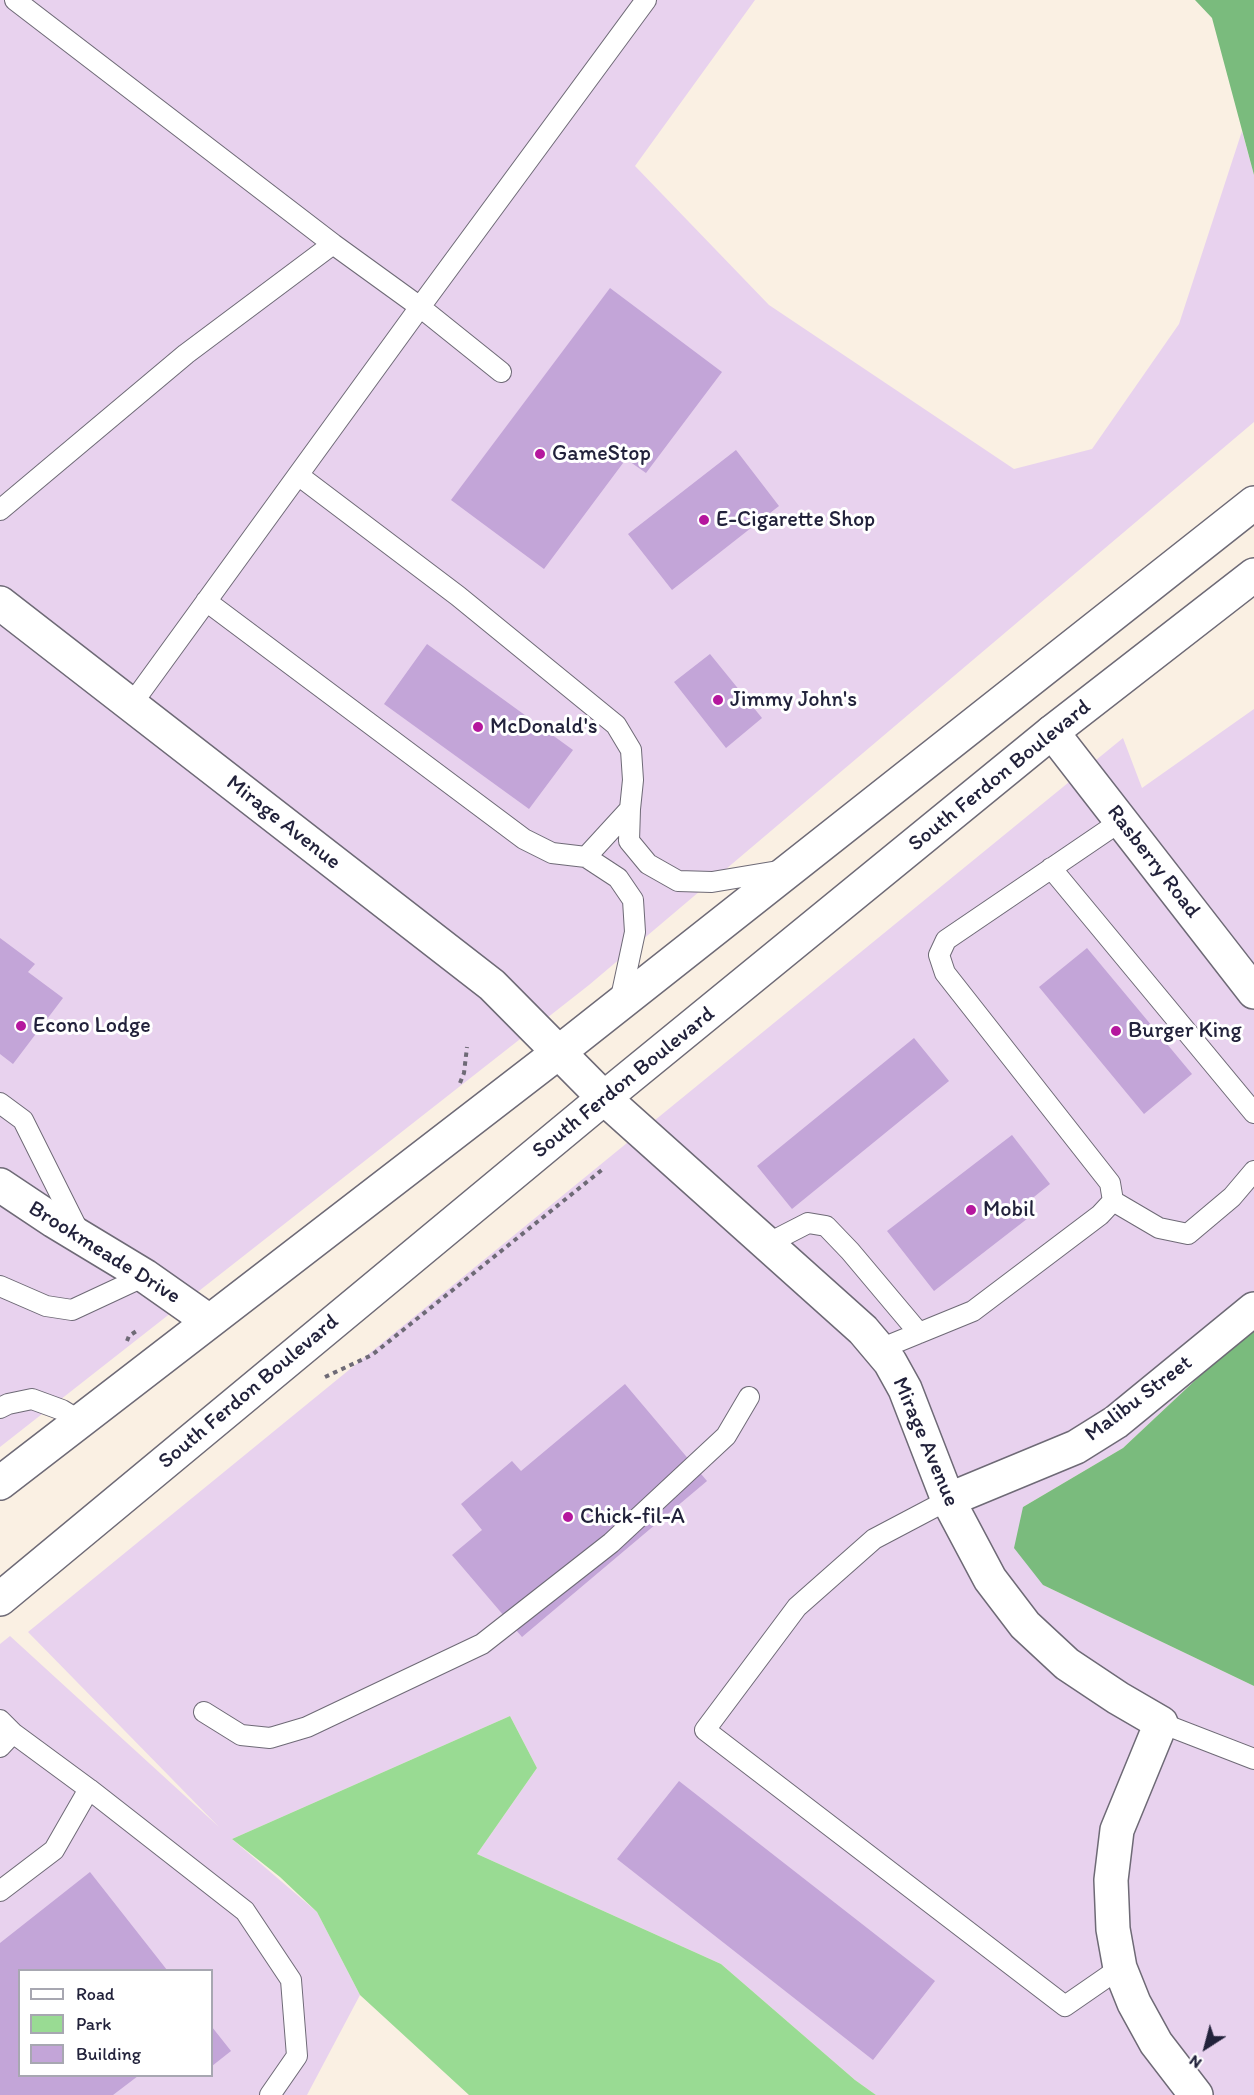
<!DOCTYPE html>
<html>
<head>
<meta charset="utf-8">
<style>
	body { margin:0 }
	#map { position:relative; width:1254px; height:2095px; overflow:hidden; background:#faf0e3; font-family:Itim,sans-serif }
	canvas { display:block }
	.legend { position:absolute; left:18px; top:1969px; width:195px; height:108px; box-sizing:border-box; background:#fff; border:2px solid #a7a7b1; margin:0; padding:8px 10px; list-style:none; font-size:18px; color:#22223b }
	.legend li { display:flex; align-items:center; gap:12px; height:30px }
	.legend b { width:30px; border:2px solid #a7a7b1 }
	.north { position:absolute; left:1176px; top:2017px; width:60px; height:60px; -webkit-text-stroke:4px #fff; paint-order:stroke; rotate:216deg; font-size:16px; font-weight:700; line-height:24px; text-align:center; color:#22223b }
	.north::after { content:''; display:block; margin:auto; width:21px; height:27px; background:#22223b; clip-path:polygon(50% 0,100% 100%,50% 72%,0 100%) }
</style>
</head>
<body>
<div id="map">
<canvas width="1254" height="2095"></canvas>
<ul class="legend">
<li><b style="height:8px;background:#fff"></b>Road</li>
<li><b style="height:16px;background:#99db93"></b>Park</li>
<li><b style="height:16px;background:#c3a5d8"></b>Building</li>
</ul>
<div class="north">N</div>
</div>
<script>
const c = document.querySelector('canvas').getContext('2d');
c.lineJoin = 'round';
function fill(path, color) { c.fillStyle = color; c.fill(path, 'evenodd'); }
const shape = rows => new Path2D(rows.map(r => 'M' + r).join(''));
function strokePath(path, color, width, dash) { c.strokeStyle = color; c.lineWidth = width; c.lineCap = dash ? 'butt' : 'round'; c.setLineDash(dash || []); c.stroke(path); }
function drawText(font, color, halo, rows, align = 'center') {
  c.font = font + ' Itim,sans-serif'; c.lineWidth = 6; c.setLineDash([]); c.textBaseline = 'middle'; c.strokeStyle = halo; c.fillStyle = color; for (const [text, x, y, turn = 0] of rows) {
    c.save(); c.translate(x, y); c.rotate((+turn || 0) * Math.PI / 180); c.textAlign = isNaN(turn) ? turn : align; if (halo) c.strokeText(text, 0, 0); c.fillText(text, 0, 0); c.restore();
  }
}
const built = shape([
	[0,0,755,0,635,166,769,305,1014,469,1092,449,1179,324,1242,131,1254,175,1254,422,589,985,0,1447],
	[1254,709,1254,1328,1237,1341,1123,1448,1023,1507,1043,1585,1254,1686,1254,2095,876,2095,855,2080,721,1964,477,1854,537,1768,510,1716,232,1839,317,1912,360,1995,307,2095,0,2095,0,1644,10,1636,219,1827,28,1632,1123,738,1142,788],
	[20,1970,212,1970,212,2076,20,2076]
]);
const green = shape([
	[510,1716,537,1768,477,1854,721,1964,855,2080,876,2095,469,2095,360,1995,317,1912,280,1877,232,1839]
]);
const forest = shape([
	[1195,0,1254,0,1254,175,1212,18],
	[1254,1328,1254,1686,1043,1585,1014,1548,1023,1507,1123,1448,1237,1341]
]);
const building = shape([
	[610,288,722,372,646,473,626,459,544,569,451,500],
	[736,450,779,506,672,590,628,534],
	[427,644,573,750,529,809,384,704],
	[710,654,762,718,726,748,674,682],
	[0,938,35,964,28,972,63,998,13,1064,0,1054],
	[1087,948,1192,1074,1144,1114,1039,987],
	[914,1038,949,1081,792,1209,757,1166],
	[1012,1135,1050,1184,1024,1205,1032,1215,934,1291,887,1231],
	[625,1384,707,1481,522,1637,452,1555,482,1530,461,1504,512,1461,521,1471],
	[679,1781,935,1981,873,2060,617,1859],
	[90,1872,167,1970,20,1970,20,2076,138,2076,113,2095,0,2095,0,1943],
	[212,2027,231,2051,212,2066]
]);
const path = shape([
	[460,1083,464,1073,467,1047],
	[127,1341,129,1336,138,1330],
	[325,1377,372,1355,603,1169]
]);
const lane = shape([
	[15,0,333,244],
	[298,475,458,596,616,725,631,750,633,780,630,809,629,841,648,864,678,881,712,882,784,870],
	[0,510,186,354,333,244,420,307,501,372],
	[206,601,524,839,552,853,586,857,618,878,633,900,635,932,620,1002],
	[131,705,420,307,646,0],
	[586,857,630,809],
	[1051,868,1254,1113],
	[0,1103,23,1120,80,1234],
	[1113,1201,1159,1228,1188,1234,1232,1197,1254,1171],
	[767,1244,808,1223,826,1226,850,1251,919,1333],
	[0,1286,46,1306,72,1310,145,1276],
	[880,1349,973,1311,1100,1215,1113,1201,1110,1183,945,973,939,955,946,940,1121,821],
	[0,1408,8,1404,32,1399,62,1410,80,1421],
	[948,1500,874,1539,797,1607,705,1730,1065,2006,1120,1968],
	[204,1712,241,1735,270,1738,307,1727,482,1644,611,1543,726,1436,749,1397],
	[0,1720,13,1733,89,1789,245,1911,291,1980,297,2056,270,2095],
	[1161,1723,1254,1759],
	[0,1747,13,1733],
	[0,1891,54,1850,89,1789]
]);
const street = shape([
	[0,603,492,985,604,1098,863,1330,890,1362,905,1389,948,1500,990,1579,1025,1625,1067,1664,1118,1698,1161,1723,1117,1830,1111,1880,1113,1929,1120,1968,1134,2003,1156,2043,1196,2095],
	[1052,732,1254,992],
	[0,1185,54,1221,145,1276,209,1321],
	[948,1500,1076,1447,1116,1422,1254,1309]
]);
const primary = shape([
	[0,1483,559,1052,1254,503],
	[0,1599,604,1098,1052,732,1254,575]
]);
const markers = [
	[540,454,6,"#b5179e"],
	[704,520,6,"#b5179e"],
	[718,700,6,"#b5179e"],
	[478,727,6,"#b5179e"],
	[21,1026,6,"#b5179e"],
	[1116,1031,6,"#b5179e"],
	[971,1210,6,"#b5179e"],
	[568,1517,6,"#b5179e"]
];
const poiNames = [
	["GameStop",552,454],
	["E-Cigarette Shop",716,520],
	["Jimmy John's",730,700],
	["McDonald's",490,727],
	["Econo Lodge",33,1026],
	["Burger King",1128,1031],
	["Mobil",983,1210],
	["Chick-fil-A",580,1517]
];
const streetNames = [
	["South Ferdon Boulevard",1000,776,-39],
	["Mirage Avenue",283,823,38],
	["Rasberry Road",1153,862,52],
	["South Ferdon Boulevard",624,1083,-39],
	["Brookmeade Drive",104,1253,32],
	["South Ferdon Boulevard",249,1392,-40],
	["Malibu Street",1139,1399,-37],
	["Mirage Avenue",925,1442,67]
];
fill(built, '#e8d2ee');
fill(green, '#99db93');
fill(forest, '#7abb7d');
fill(building, '#c3a5d8');
strokePath(lane, '#6e6a76', 22);
strokePath(street, '#6e6a76', 36);
strokePath(primary, '#6e6a76', 36);
strokePath(path, '#6e6a76', 4, [4.5, 4.5]);
strokePath(lane, '#fff', 20);
strokePath(street, '#fff', 33);
strokePath(primary, '#fff', 33);
for (const [x, y, r, color] of markers) { const dot = new Path2D(); dot.arc(x, y, r, 0, 2 * Math.PI); c.fillStyle = color; c.fill(dot); strokePath(dot, '#fff', 2); }
drawText('22px', '#22223b', '#fff', poiNames, 'left');
drawText('22px', '#22223b', '#fff', streetNames);
</script>
</body>
</html>
